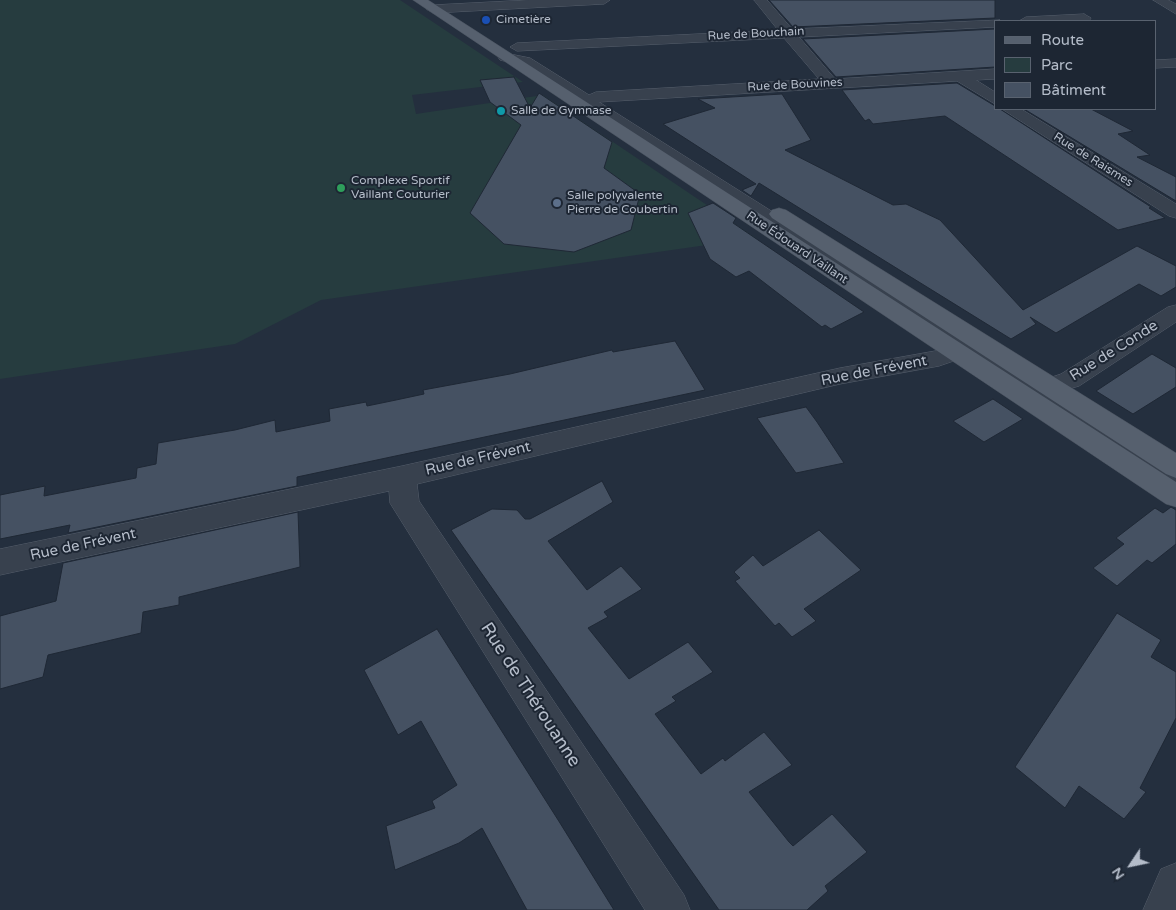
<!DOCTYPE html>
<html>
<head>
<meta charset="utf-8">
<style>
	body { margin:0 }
	#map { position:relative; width:1176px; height:910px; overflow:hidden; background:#242f3e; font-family:"Varela Round",sans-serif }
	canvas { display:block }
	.legend { position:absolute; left:994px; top:20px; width:162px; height:90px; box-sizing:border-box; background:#1d2633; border:1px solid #59626f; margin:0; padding:6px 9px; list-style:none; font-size:15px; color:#b4bcc9 }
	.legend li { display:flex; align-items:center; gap:10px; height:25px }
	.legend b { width:25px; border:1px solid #59626f }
	.north { position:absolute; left:1106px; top:840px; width:50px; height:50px; -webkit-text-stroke:4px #1d2633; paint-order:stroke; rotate:236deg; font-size:14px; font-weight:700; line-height:20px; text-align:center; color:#b4bcc9 }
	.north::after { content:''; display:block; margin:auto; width:18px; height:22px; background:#b4bcc9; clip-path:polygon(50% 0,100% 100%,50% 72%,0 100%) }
</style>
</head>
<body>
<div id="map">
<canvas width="1176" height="910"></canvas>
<ul class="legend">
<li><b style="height:6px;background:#56606e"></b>Route</li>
<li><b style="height:14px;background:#263c3f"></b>Parc</li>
<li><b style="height:14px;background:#455162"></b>Bâtiment</li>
</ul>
<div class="north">N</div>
</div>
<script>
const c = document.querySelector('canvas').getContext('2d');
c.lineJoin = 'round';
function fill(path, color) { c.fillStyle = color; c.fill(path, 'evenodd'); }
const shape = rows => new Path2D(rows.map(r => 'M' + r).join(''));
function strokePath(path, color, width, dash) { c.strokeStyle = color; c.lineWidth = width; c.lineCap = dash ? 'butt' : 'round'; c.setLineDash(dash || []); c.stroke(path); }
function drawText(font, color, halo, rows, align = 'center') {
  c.font = font + ' "Varela Round",sans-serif'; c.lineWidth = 4; c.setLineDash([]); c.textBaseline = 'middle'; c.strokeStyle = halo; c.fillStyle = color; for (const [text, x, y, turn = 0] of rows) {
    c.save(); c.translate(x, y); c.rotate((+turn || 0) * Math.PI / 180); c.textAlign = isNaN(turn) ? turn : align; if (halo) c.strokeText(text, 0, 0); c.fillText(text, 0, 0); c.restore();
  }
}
const green = shape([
	[0,0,400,0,523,82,412,95,416,114,543,95,756,238,321,300,235,344,0,379]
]);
const building = shape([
	[769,0,995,0,995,18,793,27,769,0],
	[995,29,995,67,836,77,803,39,995,29],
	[514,77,530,108,539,93,612,142,604,168,640,194,631,230,574,252,504,244,470,213,521,125,490,102,480,80,514,77],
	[957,83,995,106,995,109,1000,109,1151,207,1149,208,1165,218,1118,230,945,116,873,124,869,119,865,121,842,90,957,83],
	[782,94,811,140,785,150,893,205,906,204,940,220,1023,310,1137,246,1176,266,1176,287,1161,296,1139,284,1056,333,1030,317,1036,324,1011,339,759,183,751,196,742,190,756,184,663,124,715,108,698,99,782,94],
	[1024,109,1091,109,1133,131,1118,134,1150,155,1137,157,1176,177,1176,201,1024,109],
	[713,203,736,218,733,223,864,312,831,329,825,325,822,327,749,271,736,277,710,259,688,213,713,203],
	[675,341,705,390,297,477,297,486,68,533,70,525,0,539,0,495,45,486,44,496,136,478,137,468,156,464,158,443,235,430,275,420,276,432,330,421,329,409,366,402,367,406,396,400,424,394,423,390,510,374,612,350,613,352,675,341],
	[1152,354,1176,368,1176,387,1133,414,1096,391,1152,354],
	[993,399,1023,419,984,442,953,421,993,399],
	[806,407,817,422,844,463,796,473,757,418,806,407],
	[602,481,613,502,548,541,587,590,621,566,642,589,604,612,608,617,588,628,629,679,688,642,713,672,672,697,676,701,655,714,701,774,723,758,725,761,764,732,792,765,749,792,789,842,793,846,832,814,867,852,825,886,828,891,807,910,719,910,451,530,492,509,517,510,525,519,530,519,602,481],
	[1171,507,1176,510,1176,544,1152,563,1147,560,1117,586,1093,568,1124,544,1116,538,1155,508,1163,513,1171,507],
	[298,512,300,567,179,597,179,605,143,612,141,633,48,655,43,677,0,689,0,616,56,601,63,563,298,512],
	[819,530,861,570,804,609,816,621,792,637,779,623,775,626,735,581,740,578,734,572,753,555,763,566,819,530],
	[1117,613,1161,640,1151,657,1176,672,1176,718,1140,788,1146,792,1124,819,1079,786,1065,808,1015,767,1117,613],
	[437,629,560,823,614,910,527,910,482,828,459,843,395,870,386,826,435,808,432,801,457,785,421,721,398,735,364,670,437,629]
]);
const minor = shape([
	[529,0,610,0,604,4,433,13,426,9,433,5,529,0],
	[754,0,767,0,792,29,1000,20,995,21,995,27,799,37,835,79,995,69,995,79,976,80,995,92,995,104,957,81,599,102,1040,381,1061,374,1168,307,1176,305,1176,322,1079,386,1058,392,1176,467,1176,492,1166,489,965,357,939,366,840,384,417,484,419,501,684,895,690,910,645,910,395,511,390,503,389,491,0,575,0,549,402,466,840,368,935,351,949,346,520,65,500,60,498,57,505,53,530,58,589,95,596,92,819,79,784,38,517,51,510,47,517,43,778,30,754,0],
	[1153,0,1168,0,1176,4,1176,14,1153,0],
	[1084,14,1091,18,1089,21,1019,21,1026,17,1084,14],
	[1176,59,1176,67,1155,68,1155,60,1176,59],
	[1002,109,1021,109,1176,204,1176,218,1169,216,1002,109],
	[1176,863,1176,910,1143,910,1161,869,1176,863]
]);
const major = shape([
	[413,0,428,0,1176,482,1176,507,1166,504,413,0],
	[779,208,786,210,1176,453,1176,478,1166,474,772,218,769,214,772,210,779,208]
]);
const markers = [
	[486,20,5,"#1a4fb4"],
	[501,111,5,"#0f9aa8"],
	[341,188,5,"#2e9e5b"],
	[557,203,5,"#5c6f8a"]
];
const farPoinames = [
	["Cimetière",496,20],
	["Salle de Gymnase",511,111],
	["Complexe Sportif",351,181],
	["Vaillant Couturier",351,195],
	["Salle polyvalente",567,196],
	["Pierre de Coubertin",567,210]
];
const farStreetnames = [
	["Rue de Bouchain",756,34,-3],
	["Rue de Bouvines",795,85,-3],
	["Rue de Raismes",1093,160,32],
	["Rue Édouard Vaillant",797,248,34]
];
const streetNames = [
	["Rue de Conde",1114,351,-32],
	["Rue de Frévent",874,371,-11],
	["Rue de Frévent",478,459,-13],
	["Rue de Frévent",83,545,-12]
];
const nearStreetnames = [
	["Rue de Thérouanne",530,695,57]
];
fill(green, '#263c3f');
fill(building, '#455162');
strokePath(building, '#1f2835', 1);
strokePath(minor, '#565f6c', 1);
strokePath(major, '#414a57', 1);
fill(minor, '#38414e');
fill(major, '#56606e');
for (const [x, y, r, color] of markers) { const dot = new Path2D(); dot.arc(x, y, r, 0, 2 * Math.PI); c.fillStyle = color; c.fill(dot); strokePath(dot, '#1d2633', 2); }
drawText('12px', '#b4bcc9', '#1d2633', farPoinames, 'left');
drawText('12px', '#b4bcc9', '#1d2633', farStreetnames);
drawText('15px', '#b4bcc9', '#1d2633', streetNames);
drawText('18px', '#b4bcc9', '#1d2633', nearStreetnames);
</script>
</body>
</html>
